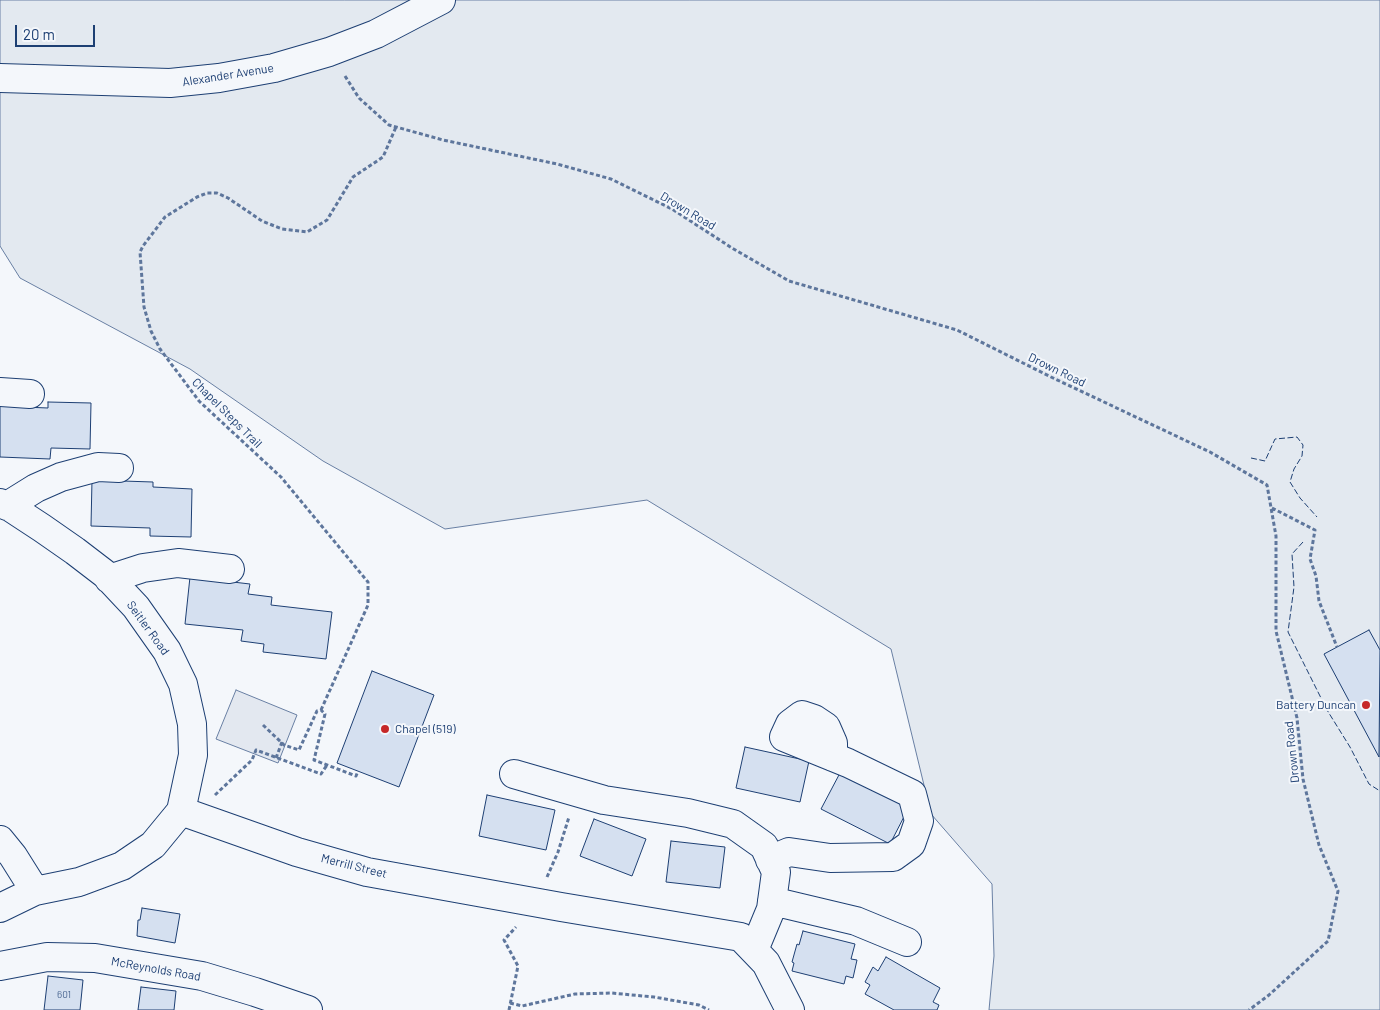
<!DOCTYPE html>
<html>
<head>
<meta charset="utf-8">
<style>
	body { margin:0 }
	#map { position:relative; width:1380px; height:1010px; overflow:hidden; background:#f4f7fb; font-family:Barlow,sans-serif }
	canvas { display:block }
	.scale { position:absolute; left:15px; top:25px; width:80px; height:22px; box-sizing:border-box; border:2px solid #1d3f73; border-top:0; padding-left:6px; font-size:15px; line-height:18px; white-space:nowrap; color:#1d3f73; -webkit-text-stroke:4px #f4f7fb; paint-order:stroke }
</style>
</head>
<body>
<div id="map">
<canvas width="1380" height="1010"></canvas>
<div class="scale">20 m</div>
</div>
<script>
const c = document.querySelector('canvas').getContext('2d');
c.lineJoin = 'round';
function fill(path, color) { c.fillStyle = color; c.fill(path, 'evenodd'); }
const shape = rows => new Path2D(rows.map(r => 'M' + r).join(''));
function strokePath(path, color, width, dash) { c.strokeStyle = color; c.lineWidth = width; c.lineCap = dash ? 'butt' : 'round'; c.setLineDash(dash || []); c.stroke(path); }
function drawText(font, color, halo, rows, align = 'center') {
  c.font = font + ' Barlow,sans-serif'; c.lineWidth = 4; c.setLineDash([]); c.textBaseline = 'middle'; c.strokeStyle = halo; c.fillStyle = color; for (const [text, x, y, turn = 0] of rows) {
    c.save(); c.translate(x, y); c.rotate((+turn || 0) * Math.PI / 180); c.textAlign = isNaN(turn) ? turn : align; if (halo) c.strokeText(text, 0, 0); c.fillText(text, 0, 0); c.restore();
  }
}
const green = shape([
	[0,0,1380,0,1380,1010,989,1010,994,956,992,884,931,814,891,649,647,500,445,529,323,461,190,369,20,278,0,246,0,0]
]);
const parking = shape([
	[236,690,297,715,278,763,216,739,236,690]
]);
const building = shape([
	[48,402,91,403,90,449,51,448,50,459,0,457,0,406,48,408,48,402],
	[92,480,153,482,153,487,192,489,191,537,150,536,150,528,91,526,92,480],
	[190,577,250,584,248,594,272,597,271,605,332,612,326,659,263,652,264,644,241,641,243,630,185,624,190,577],
	[1369,630,1380,650,1379,757,1324,654,1369,630],
	[372,671,434,695,399,787,337,763,372,671],
	[745,747,809,761,800,802,736,788,745,747],
	[840,773,909,807,890,844,821,809,840,773],
	[487,795,555,810,546,850,479,836,487,795],
	[594,819,646,839,632,876,580,856,594,819],
	[671,841,725,847,720,888,666,882,671,841],
	[142,908,180,914,175,943,137,936,138,920,140,920,142,908],
	[803,931,855,944,851,959,857,960,853,978,846,976,844,984,792,971,794,963,792,962,797,944,799,945,803,931],
	[886,957,940,988,933,1002,939,1005,937,1010,894,1010,865,994,870,985,865,982,873,967,878,971,886,957],
	[48,976,83,980,80,1010,44,1010,48,976],
	[141,987,176,991,174,1010,138,1010,141,987]
]);
const path = shape([
	[345,76,359,98,389,125,443,140,557,164,611,179,672,209,732,248,789,281,957,330,1051,377,1210,452,1267,485,1276,536,1276,631,1297,718,1303,779,1319,845,1338,891,1328,941,1269,995,1249,1010],
	[1272,508,1315,530,1310,559,1316,576,1319,601,1337,647],
	[321,710,368,605,368,582,281,477,199,401,160,349,151,331,144,307,140,252,143,246,165,217,197,197,207,193,217,193,228,198,262,221,282,229,307,232,327,220,353,177,383,157,396,127],
	[263,725,284,745,299,750,317,711,321,710,325,714,314,760,356,776,358,771],
	[276,758,282,742],
	[215,795,252,760,256,750,321,774,327,765],
	[547,877,558,852,569,817],
	[510,1003,522,1006,575,994,611,993,654,997,699,1005,709,1010],
	[509,1010,518,966,504,940,516,927]
]);
const minor = shape([
	[0,392,30,394],
	[0,503,10,507,42,528,75,551,105,574,136,607,167,651,183,684,192,724,193,755,181,811],
	[7,506,36,488,61,477,98,467,119,468],
	[109,579,143,568,178,563,230,569],
	[514,774,604,800,688,813,733,824,764,846,776,872,771,909,754,950],
	[0,840,13,856,35,891],
	[770,860,789,852,830,858,893,857,911,844,919,821,912,794,848,763,784,737,790,724,802,715,814,719,826,727,833,743,833,757],
	[772,901,856,921,907,942],
	[0,908,35,891,79,882,122,866,153,845,181,811,297,852,367,872,561,907,741,937,766,963,790,1010],
	[0,966,47,957,95,958,202,976,255,992,308,1010]
]);
const major = shape([
	[0,78,170,83,219,78,274,68,329,52,376,34,441,0]
]);
const fence = shape([
	[1251,458,1265,461,1275,439,1297,437,1303,445,1302,456,1294,469,1290,482,1300,498,1317,517],
	[1303,542,1292,554,1294,587,1288,632,1327,710,1350,747,1369,784,1380,791]
]);
const markers = [
	[1366,705,5,"#c62828"],
	[385,729,5,"#c62828"]
];
const numberNames = [
	["601",64,995]
];
const streetNames = [
	["Alexander Avenue",228,75,-9],
	["Drown Road",688,211,31],
	["Drown Road",1057,370,26],
	["Chapel Steps Trail",227,413,45],
	["Seitler Road",148,628,54],
	["Drown Road",1292,752,-96],
	["Merrill Street",354,866,14],
	["McReynolds Road",156,969,10]
];
const poiNames = [
	["Battery Duncan",1356,705],
	["Chapel (519)",395,729,"left"]
];
fill(green, '#e3e9f0');
strokePath(green, '#687fa3', 1);
fill(parking, '#e3e8f0');
strokePath(parking, '#687fa3', 1);
fill(building, '#d5e0f0');
strokePath(building, '#1d3f73', 1);
strokePath(minor, '#1d3f73', 30);
strokePath(major, '#1d3f73', 30);
strokePath(path, '#5e769c', 3, [4, 2.5]);
strokePath(minor, '#f4f7fb', 28);
strokePath(major, '#f4f7fb', 28);
strokePath(fence, '#1d3f73', 1, [6, 2.5]);
for (const [x, y, r, color] of markers) { const dot = new Path2D(); dot.arc(x, y, r, 0, 2 * Math.PI); c.fillStyle = color; c.fill(dot); strokePath(dot, '#f4f7fb', 2); }
drawText('10px', '#4b6792', null, numberNames);
drawText('12px', '#1d3f73', '#f4f7fb', streetNames);
drawText('12px', '#1d3f73', '#f4f7fb', poiNames, 'right');
</script>
</body>
</html>
